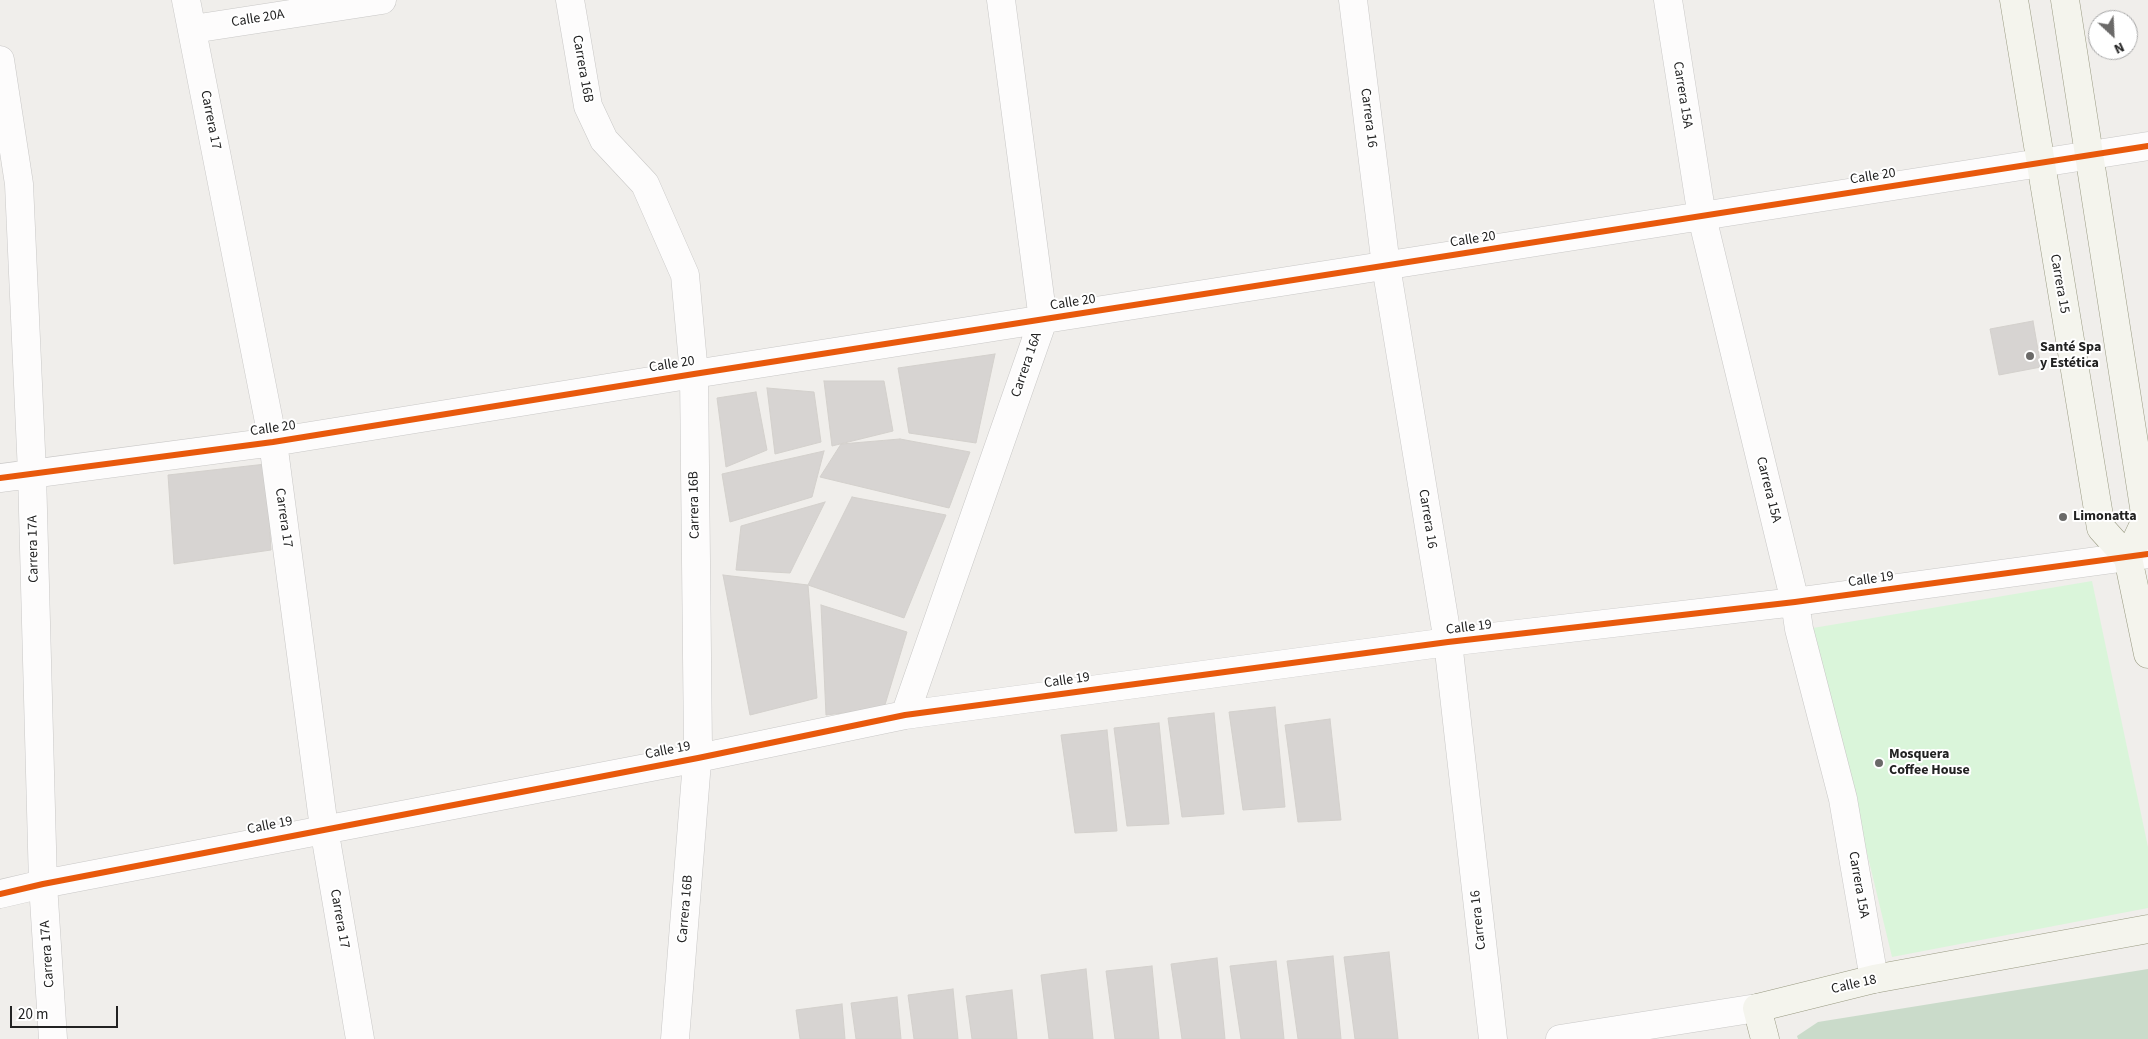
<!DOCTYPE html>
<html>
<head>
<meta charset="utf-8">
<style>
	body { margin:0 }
	#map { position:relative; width:2148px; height:1039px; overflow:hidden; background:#f0eeeb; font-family:"Source Sans 3",sans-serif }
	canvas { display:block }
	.north { position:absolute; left:2088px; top:10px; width:50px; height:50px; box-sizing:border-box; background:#fff; border:1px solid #a7a7a7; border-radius:50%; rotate:155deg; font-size:14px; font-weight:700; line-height:20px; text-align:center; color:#222 }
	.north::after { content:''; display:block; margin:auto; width:18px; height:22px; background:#6a6968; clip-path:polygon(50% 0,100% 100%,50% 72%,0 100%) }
	.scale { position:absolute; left:10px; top:1006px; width:108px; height:22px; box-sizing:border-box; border:2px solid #222; border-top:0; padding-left:6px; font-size:15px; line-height:18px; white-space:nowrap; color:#222; -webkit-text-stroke:4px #fff; paint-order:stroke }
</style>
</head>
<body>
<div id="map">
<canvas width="2148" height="1039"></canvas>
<div class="north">N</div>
<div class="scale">20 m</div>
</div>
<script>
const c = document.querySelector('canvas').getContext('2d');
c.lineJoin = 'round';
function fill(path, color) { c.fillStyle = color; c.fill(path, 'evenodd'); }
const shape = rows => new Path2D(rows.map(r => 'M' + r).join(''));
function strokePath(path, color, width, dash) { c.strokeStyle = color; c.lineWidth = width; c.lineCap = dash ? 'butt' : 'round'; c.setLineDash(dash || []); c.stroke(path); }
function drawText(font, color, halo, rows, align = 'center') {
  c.font = font + ' "Source Sans 3",sans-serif'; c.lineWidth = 4; c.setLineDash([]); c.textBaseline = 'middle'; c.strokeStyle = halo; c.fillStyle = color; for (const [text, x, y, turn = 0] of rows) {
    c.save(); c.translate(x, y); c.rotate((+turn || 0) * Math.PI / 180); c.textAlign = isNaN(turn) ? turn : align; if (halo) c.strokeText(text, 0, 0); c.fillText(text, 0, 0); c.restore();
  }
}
const cemetery = shape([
	[2148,969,2148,1039,1798,1039,1797,1036,1818,1022]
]);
const park = shape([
	[2092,581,2148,847,2148,908,1892,957,1813,628]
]);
const building = shape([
	[2033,321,2041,367,1999,375,1990,329,2033,321],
	[995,354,976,443,909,433,898,368,995,354],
	[824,381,884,381,893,431,832,446,824,381],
	[767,388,814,392,821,442,775,454,767,388],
	[756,392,767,450,726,467,717,398,756,392],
	[900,439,970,452,949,508,820,477,841,444,900,439],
	[824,451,812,497,730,522,722,474,824,451],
	[266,464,271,550,174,564,168,475,266,464],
	[852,497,946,515,904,618,808,585,852,497],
	[825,502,790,573,736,570,741,526,825,502],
	[723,575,808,585,817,698,750,715,723,575],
	[821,605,907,632,884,708,826,715,821,605],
	[1275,707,1285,807,1243,810,1229,712,1275,707],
	[1214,713,1224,814,1182,817,1168,718,1214,713],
	[1330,719,1341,820,1298,822,1285,725,1330,719],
	[1159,723,1169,824,1127,826,1114,728,1159,723],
	[1107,730,1117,831,1075,833,1061,735,1107,730],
	[1389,952,1398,1039,1355,1039,1344,957,1389,952],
	[1333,956,1341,1039,1298,1039,1287,961,1333,956],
	[1217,958,1225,1039,1182,1039,1171,964,1217,958],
	[1276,961,1284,1039,1241,1039,1230,966,1276,961],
	[1152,966,1159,1039,1115,1039,1106,971,1152,966],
	[1086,969,1093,1039,1049,1039,1041,975,1086,969],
	[953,989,958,1039,914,1039,908,995,953,989],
	[1012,990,1017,1039,972,1039,966,996,1012,990],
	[897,997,901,1039,856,1039,851,1003,897,997],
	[842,1004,845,1039,800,1039,796,1010,842,1004]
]);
const street = shape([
	[186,0,273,442,324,828,360,1039],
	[570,0,588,106,604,140,645,184,685,275,694,374,698,749,675,1039],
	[1353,0,1386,266,1448,642,1493,1039],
	[1668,0,1702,217,1795,602,1799,629,1843,799,1874,979],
	[193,29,382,0],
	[0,60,19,184,32,473,43,884,53,1039],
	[0,478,273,442,694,374,2148,146],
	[905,715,1043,320,1001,0],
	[0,894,43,884,698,758,905,715,1448,642,1795,602,2148,554],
	[1560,1039,1757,1008]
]);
const secondary = shape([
	[2014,0,2101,528,2128,558,2148,654],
	[2065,0,2146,520,2128,558],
	[1765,1039,1757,1008,1874,979,2148,929]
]);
const cycleway = shape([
	[0,478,273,442,694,374,2148,146],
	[0,894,43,884,698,758,905,715,1448,642,1795,602,2148,554]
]);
const markers = [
	[2030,356,5,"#6a6968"],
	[2063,517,5,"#6a6968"],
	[1879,763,5,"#6a6968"]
];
const streetNames = [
	["Calle 20A",258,19,-9],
	["Carrera 16B",582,69,80],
	["Carrera 15A",1682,95,81],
	["Carrera 16",1368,118,83],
	["Carrera 17",210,120,79],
	["Calle 20",1873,177,-9],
	["Calle 20",1473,240,-9],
	["Carrera 15",2059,284,80],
	["Calle 20",1073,303,-9],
	["Calle 20",672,365,-9],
	["Carrera 16A",1027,365,-71],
	["Calle 20",273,429,-8],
	["Carrera 15A",1768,490,76],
	["Carrera 16B",695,505,-91],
	["Carrera 17",283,518,82],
	["Carrera 16",1427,519,81],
	["Carrera 17A",34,549,-91],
	["Calle 19",1871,580,-8],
	["Calle 19",1469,628,-7],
	["Calle 19",1067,681,-8],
	["Calle 19",668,751,-11],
	["Calle 19",270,826,-11],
	["Carrera 15A",1858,885,80],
	["Carrera 16B",686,909,-85],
	["Carrera 17",339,919,80],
	["Carrera 16",1479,920,-96],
	["Carrera 17A",48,954,-94],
	["Calle 18",1854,985,-13]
];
const poiNames = [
	["Santé Spa",2040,348],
	["y Estética",2040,364],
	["Limonatta",2073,517],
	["Mosquera",1889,755],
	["Coffee House",1889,771]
];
fill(cemetery, '#cadbca');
fill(park, '#daf5da');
fill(building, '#d7d4d2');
strokePath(building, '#d3d0cc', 1);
strokePath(street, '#c9c8c7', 29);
strokePath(secondary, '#999a82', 29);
strokePath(street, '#fdfcfc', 28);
strokePath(secondary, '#f4f4ed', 28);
strokePath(cycleway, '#e8590c', 6);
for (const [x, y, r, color] of markers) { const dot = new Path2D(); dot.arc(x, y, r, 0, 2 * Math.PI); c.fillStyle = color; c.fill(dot); strokePath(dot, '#fff', 2); }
drawText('14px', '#222', '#fff', streetNames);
drawText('bold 14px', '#222', '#fff', poiNames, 'left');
</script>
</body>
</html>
